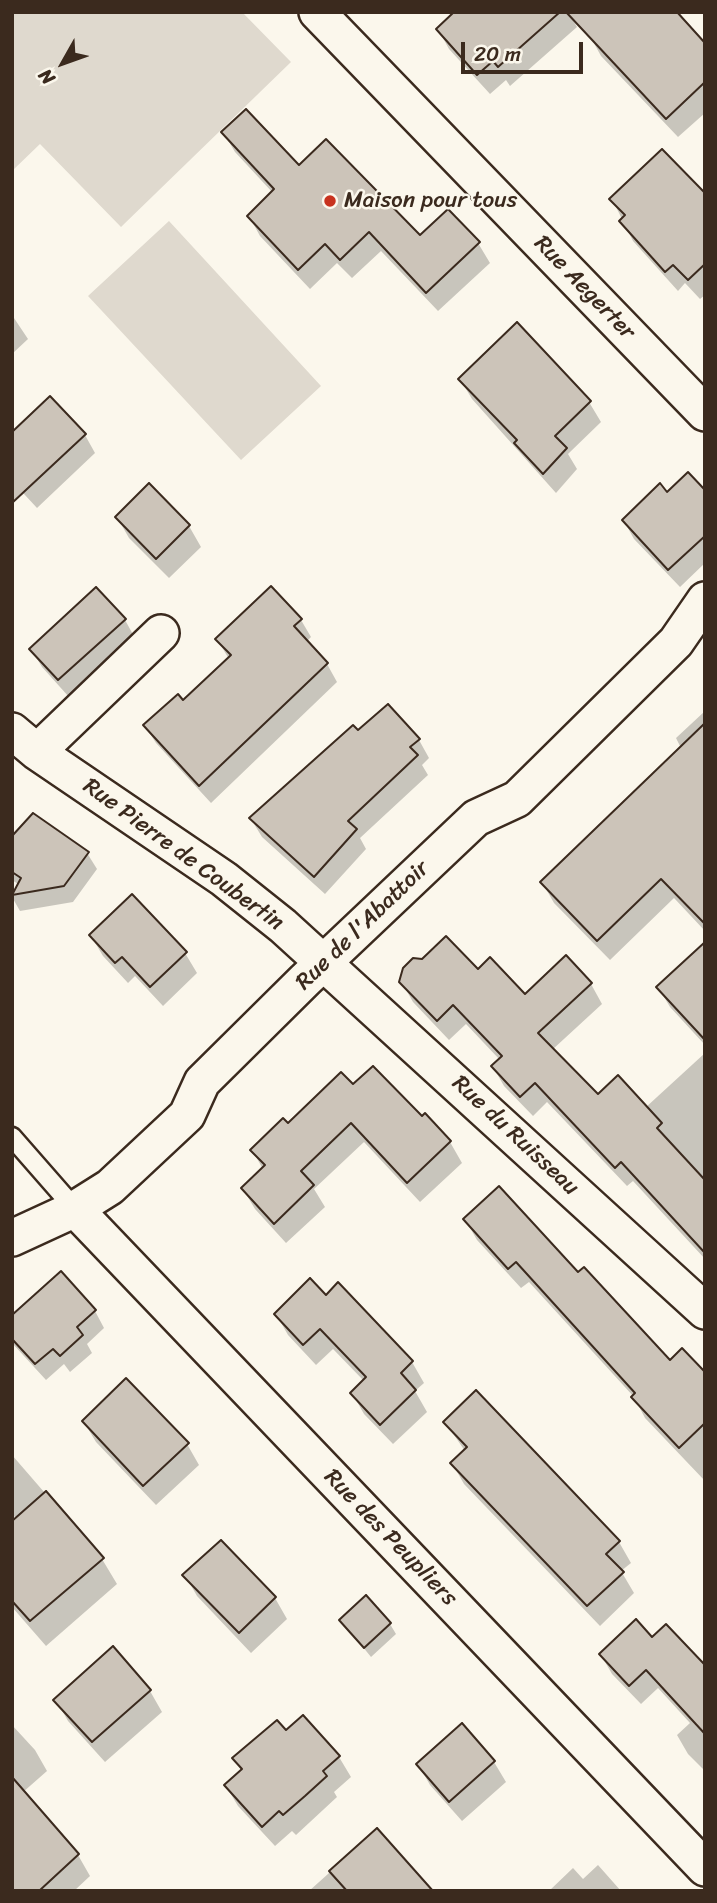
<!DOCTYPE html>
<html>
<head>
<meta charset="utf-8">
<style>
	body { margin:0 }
	#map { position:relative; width:717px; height:1903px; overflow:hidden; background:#fbf7ec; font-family:Sriracha,sans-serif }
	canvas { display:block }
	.frame { position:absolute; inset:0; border:14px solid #3b2a1e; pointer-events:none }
	.north { position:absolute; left:28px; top:28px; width:70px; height:70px; -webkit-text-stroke:5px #fbf7ec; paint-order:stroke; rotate:230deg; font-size:19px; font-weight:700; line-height:28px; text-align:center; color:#3b2a1e }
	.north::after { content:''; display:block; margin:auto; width:24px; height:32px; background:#3b2a1e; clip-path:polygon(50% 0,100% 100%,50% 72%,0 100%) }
	.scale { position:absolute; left:461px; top:42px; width:122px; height:32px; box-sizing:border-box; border:4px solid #3b2a1e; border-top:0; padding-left:9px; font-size:21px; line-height:24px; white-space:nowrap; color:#3b2a1e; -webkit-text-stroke:5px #fbf7ec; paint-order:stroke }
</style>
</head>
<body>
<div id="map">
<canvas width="717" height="1903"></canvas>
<div class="frame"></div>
<div class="north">N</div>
<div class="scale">20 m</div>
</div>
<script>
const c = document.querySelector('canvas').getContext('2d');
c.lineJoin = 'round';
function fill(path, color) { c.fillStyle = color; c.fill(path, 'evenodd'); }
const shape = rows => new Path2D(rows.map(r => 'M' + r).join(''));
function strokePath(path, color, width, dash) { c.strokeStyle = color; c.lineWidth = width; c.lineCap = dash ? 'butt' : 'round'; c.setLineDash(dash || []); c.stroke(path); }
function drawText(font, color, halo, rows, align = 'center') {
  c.font = font + ' Sriracha,sans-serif'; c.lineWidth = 5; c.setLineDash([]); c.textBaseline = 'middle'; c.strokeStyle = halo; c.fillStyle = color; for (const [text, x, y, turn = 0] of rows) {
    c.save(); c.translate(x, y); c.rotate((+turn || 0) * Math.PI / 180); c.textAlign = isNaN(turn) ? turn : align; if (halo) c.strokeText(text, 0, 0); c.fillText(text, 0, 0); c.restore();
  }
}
const green = shape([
	[12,12,242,12,291,62,121,227,40,144,12,171],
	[169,221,321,386,241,460,88,296]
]);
const shadow = shape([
	[450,12,568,12,577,27,510,86,506,80,490,94,449,49,438,29,452,16],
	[590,36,705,45,705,113,678,137,601,56],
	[223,132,299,168,420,238,478,243,490,263,438,311,381,251,352,278,337,263,310,289,260,236,249,216,273,193,235,152],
	[705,196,705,295,700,299,685,283,678,291,633,241,612,199],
	[12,315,28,339,12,354],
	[460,379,589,402,601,422,568,454,577,469,556,493,472,399],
	[85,435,95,453,37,508,12,481],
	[705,493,705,563,680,587,634,539,624,521,667,494],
	[117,517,189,526,201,547,169,578,129,538],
	[125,620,135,638,69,697,42,667,31,649],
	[301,620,311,637,306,642,327,664,337,682,211,803,156,743,145,726,183,702,229,659,217,639],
	[705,711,705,931,674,898,610,960,554,903,542,882,681,748,676,738],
	[357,732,419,740,429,758,422,765,428,775,360,838,366,849,325,894,262,837,251,819],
	[12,838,87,853,97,869,73,902,20,911,12,897,18,884,12,880],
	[91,936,185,953,197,973,163,1006,135,976,128,983,103,956],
	[705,966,705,1045,670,1007,658,987],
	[478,972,525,996,591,984,602,1004,552,1050,598,1096,645,1108,705,1053,705,1259,633,1181,627,1186,547,1102,533,1116,504,1086,493,1067,500,1060,466,1024,449,1040,413,1002,401,981],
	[425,1116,450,1142,462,1163,420,1202,364,1142,314,1189,325,1207,286,1243,255,1209,243,1189,263,1169,252,1150,288,1126,422,1119],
	[465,1219,578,1275,705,1394,705,1481,645,1418,634,1397,529,1282,521,1288,477,1240],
	[326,1297,412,1362,424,1383,415,1391,427,1412,393,1444,364,1414,352,1393,364,1381,333,1349,316,1365,288,1335,276,1314],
	[95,1311,104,1328,87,1344,92,1353,70,1372,64,1364,46,1380,12,1343,12,1317],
	[84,1422,187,1444,199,1465,156,1505,96,1442],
	[445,1422,619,1542,631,1563,621,1571,634,1593,600,1626,464,1484,452,1463,465,1451],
	[12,1455,102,1559,117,1584,46,1646,12,1607,12,1524,17,1519,12,1514],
	[220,1542,275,1598,287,1619,251,1653,197,1596,185,1575],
	[341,1620,390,1624,396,1634,371,1657],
	[652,1640,700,1663,705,1659,705,1771,688,1754,677,1735,690,1723,658,1688,641,1704,612,1674,601,1655],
	[150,1691,162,1712,105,1762,68,1721,56,1700],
	[303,1717,339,1757,351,1777,334,1792,337,1797,296,1835,292,1831,275,1846,238,1806,226,1786,242,1772,234,1758,286,1733],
	[12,1725,35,1750,47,1771,22,1793,78,1855,90,1876,74,1891,12,1891],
	[494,1762,506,1782,462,1821,430,1785,418,1764],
	[377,1830,427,1891,309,1891],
	[598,1865,621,1891,549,1891,573,1868,583,1879]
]);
const building = shape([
	[454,12,560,12,498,67,493,61,477,75,436,29,454,12],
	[566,12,677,12,705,43,705,82,666,119,566,12],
	[246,109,299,165,326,139,420,235,448,209,480,242,426,293,369,232,340,260,325,244,298,270,247,216,274,189,221,132,246,109],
	[662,149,705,193,705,264,688,280,673,265,665,272,619,221,625,215,609,199,662,149],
	[517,322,591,401,555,436,567,448,543,474,514,443,517,440,458,379,517,322],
	[50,396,86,434,12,503,12,432,50,396],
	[688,472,705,490,705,536,668,570,622,520,660,483,667,492,688,472],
	[149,483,190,525,156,559,115,517,149,483],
	[271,586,302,619,294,626,328,663,199,786,143,725,178,694,183,700,231,655,215,639,271,586],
	[96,587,126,619,58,680,29,649,96,587],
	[388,704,420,739,410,747,418,755,348,821,357,829,314,877,249,818,353,725,358,730,388,704],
	[705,723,705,924,661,879,597,941,540,882,705,723],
	[33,813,89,852,64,886,12,895,21,878,12,872,12,836,33,813],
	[132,894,187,952,150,987,122,957,115,963,89,935,132,894],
	[446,936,478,969,490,957,525,994,566,955,592,983,538,1033,598,1094,618,1075,662,1123,657,1128,705,1180,705,1253,621,1162,615,1168,535,1083,520,1097,491,1066,502,1056,453,1005,437,1021,399,982,403,968,413,958,422,959,446,936],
	[705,942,705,1040,656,987,705,942],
	[373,1066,422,1116,425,1113,451,1141,407,1183,351,1123,301,1171,314,1185,274,1224,241,1188,265,1165,250,1150,283,1118,288,1123,341,1072,353,1084,373,1066],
	[499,1186,578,1272,584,1267,670,1360,682,1348,705,1372,705,1423,679,1448,631,1397,635,1393,516,1262,508,1269,463,1219,499,1186],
	[61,1271,96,1310,77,1327,83,1335,60,1356,53,1349,35,1364,12,1339,12,1315,61,1271],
	[310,1278,326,1295,338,1282,413,1361,401,1373,416,1390,380,1425,350,1393,366,1377,320,1329,303,1345,274,1314,310,1278],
	[126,1378,189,1443,143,1486,82,1421,126,1378],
	[476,1390,620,1541,606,1554,624,1572,587,1606,450,1463,467,1447,443,1422,476,1390],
	[46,1491,104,1558,30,1621,12,1601,12,1521,46,1491],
	[221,1540,276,1597,239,1633,182,1575,221,1540],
	[366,1595,391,1623,364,1648,339,1620,366,1595],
	[636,1619,652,1637,666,1624,705,1665,705,1734,646,1670,629,1686,599,1654,636,1619],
	[113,1646,151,1690,92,1742,53,1700,113,1646],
	[303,1715,340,1756,323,1771,327,1776,305,1796,283,1815,279,1811,262,1827,224,1785,242,1769,232,1758,277,1720,286,1730,303,1715],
	[462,1723,495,1761,449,1802,416,1764,462,1723],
	[12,1777,79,1854,39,1891,12,1891,12,1777],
	[377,1828,433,1891,347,1891,329,1871,377,1828]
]);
const service = shape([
	[12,1137,75,1209]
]);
const minor = shape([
	[317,12,705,413],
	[12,731,37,752,224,879,283,926,705,1311],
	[37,752,161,633],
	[75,1209,705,1868],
	[12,1238,75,1209,110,1187,187,1115,202,1082,305,980,476,818,517,799,676,642,705,600]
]);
const markers = [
	[330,201,7,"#c8321e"]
];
const poiNames = [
	["Maison pour tous",344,201]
];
const streetNames = [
	["Rue Aegerter",584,288,46],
	["Rue Pierre de Coubertin",183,855,36],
	["Rue de l'Abattoir",363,926,-44],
	["Rue du Ruisseau",515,1136,43],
	["Rue des Peupliers",390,1538,46]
];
fill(green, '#dfd9ce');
fill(shadow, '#0003');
fill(building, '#ccc4b9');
strokePath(building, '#3b2a1e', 2);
strokePath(service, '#3b2a1e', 23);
strokePath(minor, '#3b2a1e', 40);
strokePath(service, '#fbf7ec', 18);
strokePath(minor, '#fbf7ec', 35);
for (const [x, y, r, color] of markers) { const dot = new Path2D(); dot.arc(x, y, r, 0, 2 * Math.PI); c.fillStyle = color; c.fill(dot); strokePath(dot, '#fbf7ec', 2.5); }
drawText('23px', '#3b2a1e', '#fbf7ec', poiNames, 'left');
drawText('23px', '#3b2a1e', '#fbf7ec', streetNames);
</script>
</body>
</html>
